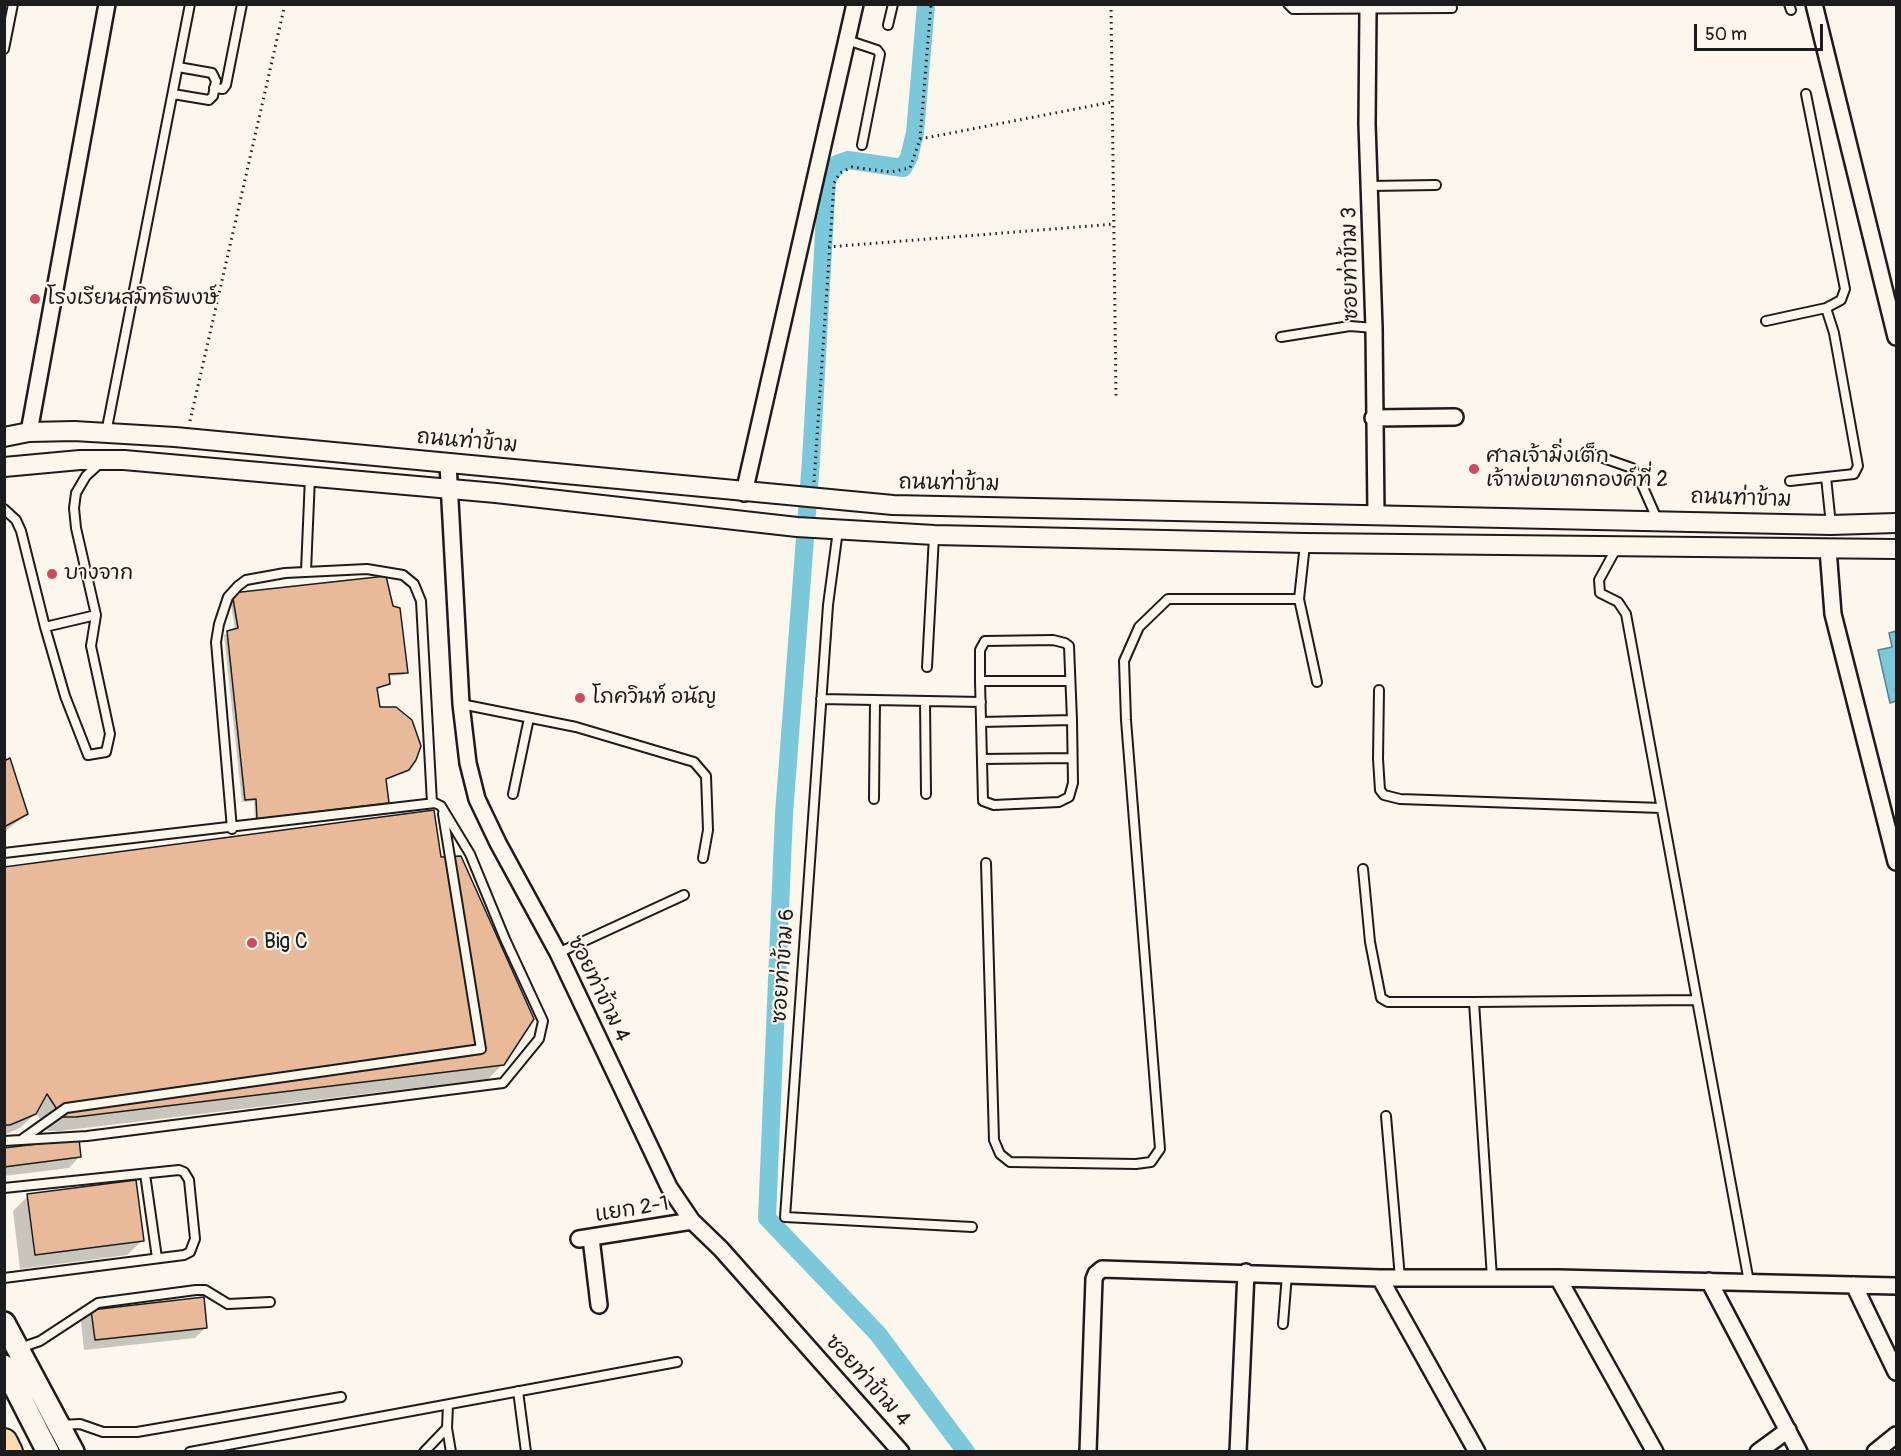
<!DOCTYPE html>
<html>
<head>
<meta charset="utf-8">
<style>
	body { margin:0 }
	#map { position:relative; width:1901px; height:1456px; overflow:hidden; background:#fbf7ec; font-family:Pangolin,sans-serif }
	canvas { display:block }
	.frame { position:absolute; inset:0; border:6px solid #1c1c1c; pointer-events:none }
	.scale { position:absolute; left:1694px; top:24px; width:129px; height:27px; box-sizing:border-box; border:3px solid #1c1c1c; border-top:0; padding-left:8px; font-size:18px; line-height:21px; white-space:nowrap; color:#1c1c1c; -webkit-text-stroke:4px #fbf7ec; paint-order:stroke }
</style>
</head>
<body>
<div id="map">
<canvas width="1901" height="1456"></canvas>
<div class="frame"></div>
<div class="scale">50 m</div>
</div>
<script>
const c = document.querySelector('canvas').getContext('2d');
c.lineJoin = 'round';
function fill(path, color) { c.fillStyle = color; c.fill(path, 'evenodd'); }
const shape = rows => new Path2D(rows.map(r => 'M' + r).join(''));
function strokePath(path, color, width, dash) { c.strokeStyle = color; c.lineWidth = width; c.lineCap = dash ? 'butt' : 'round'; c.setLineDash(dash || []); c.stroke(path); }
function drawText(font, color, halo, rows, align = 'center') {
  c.font = font + ' Pangolin,"Playpen Sans Thai",sans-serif'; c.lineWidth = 4.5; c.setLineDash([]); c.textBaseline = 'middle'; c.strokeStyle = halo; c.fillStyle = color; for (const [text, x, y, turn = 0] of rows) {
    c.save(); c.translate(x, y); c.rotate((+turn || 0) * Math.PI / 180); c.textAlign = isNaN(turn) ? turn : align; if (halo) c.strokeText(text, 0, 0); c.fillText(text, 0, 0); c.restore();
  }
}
const water = shape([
	[1896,631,1896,701,1890,703,1878,650,1892,647,1889,633,1896,631]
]);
const shadow = shape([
	[233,594,406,672,403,675,388,676,389,683,376,690,378,708,408,769,384,781,387,803,384,806,255,821,254,801,242,802,224,635,235,630,230,597],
	[4,763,27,814,4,832],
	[440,858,503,1064,488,1079,60,1131,48,1131,36,1113,20,1128,4,1135,4,869],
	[4,1150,79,1157,69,1168,4,1176],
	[28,1196,142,1241,127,1255,20,1269,13,1211],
	[92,1311,206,1327,195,1338,84,1350,81,1322]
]);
const canal = shape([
	[926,4,915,133,909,157,903,168,848,160,837,164,827,180,811,460,784,814,767,1218,878,1334,966,1452]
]);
const building = shape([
	[386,576,393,606,400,608,408,673,389,674,390,684,377,688,380,707,396,707,412,720,421,746,416,760,409,770,386,779,389,803,257,819,256,799,245,800,227,631,238,628,232,593,386,576],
	[10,758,28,814,4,827,4,761,10,758],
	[434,810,441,857,461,856,534,1019,504,1065,76,1117,62,1117,47,1094,36,1114,10,1125,4,1125,4,867,434,810],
	[79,1139,81,1157,4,1167,4,1148,79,1139],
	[136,1180,144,1241,35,1255,27,1194,136,1180],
	[204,1297,207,1328,95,1340,91,1310,204,1297]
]);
const path = shape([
	[1111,4,1116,396],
	[920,139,1112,102],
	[828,247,1115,224],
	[190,421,285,4],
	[814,482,834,183,840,173,852,167,890,172,910,168,920,139,931,4]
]);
const service = shape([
	[1288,4,1293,9,1452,8],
	[1789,4,1791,10],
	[888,25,893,4],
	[847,40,877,50,880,54,862,145],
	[4,49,13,4],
	[214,88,223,89,226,85,242,4],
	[173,94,209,100,213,96,216,81,212,73,178,67],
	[1806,94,1845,289,1841,300,1826,308],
	[1370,186,1436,185],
	[1766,321,1826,308,1834,333,1858,466,1854,474,1790,481],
	[1281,337,1350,326,1374,328],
	[106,433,190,4],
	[1586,452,1632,468,1639,478,1657,519],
	[1826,477,1831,525],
	[4,509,16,520,21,531,45,627,96,615,76,528,74,508,76,493,86,476,99,464],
	[838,530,828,605,785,1217,972,1227],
	[1305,544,1299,599,1317,682],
	[1617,547,1599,580,1600,593,1618,602,1626,614,1697,1000],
	[306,571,310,477],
	[45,627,65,696,88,755,106,752,110,734,91,646,96,615],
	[927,667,934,536],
	[980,681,980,650,985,641,1053,640,1065,643,1069,646,1072,720,1073,783,1069,797,1059,802,994,805,983,801,980,681,1070,681],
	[1379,690,1378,759,1380,790,1384,795,1400,799,1661,808],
	[821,699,981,702],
	[925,702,926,794],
	[461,704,576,727,694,762,706,776,708,830,703,858],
	[981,722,1072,720],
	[982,759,1072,758],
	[513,794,529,718],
	[874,799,875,701],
	[232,829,216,642,219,624,228,597,238,586,246,580,285,573,367,569,403,575,414,584,421,601,432,803],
	[4,853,435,803,441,806,470,854,505,939,543,1021,539,1039,503,1083,87,1136,21,1140],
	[986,863,994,1140,1000,1154,1010,1162,1136,1164,1151,1162,1160,1149,1126,720,1124,661,1139,627,1168,599,1299,599],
	[1363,869,1370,942,1381,998,1388,1002,1474,1002],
	[558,953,684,895],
	[1386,1116,1400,1278],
	[4,1141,21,1140,66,1108,481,1049,443,814],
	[145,1174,157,1258],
	[4,1188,179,1170,184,1172,189,1180,195,1239,190,1252,184,1255,4,1278],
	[1492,1278,1474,1002,1697,1000,1749,1282],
	[1283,1324,1287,1274],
	[20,1348,40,1341,98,1303,196,1290,205,1290,228,1304,270,1302],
	[518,1391,526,1452],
	[448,1405,447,1428,451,1452],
	[61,1425,80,1424,103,1432,137,1432,341,1397],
	[190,1452,677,1362],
	[424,1452,447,1428]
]);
const minor = shape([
	[1814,4,1896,337],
	[1368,10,1367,124,1374,328,1376,516],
	[1373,418,1455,417],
	[29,432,107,4],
	[448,464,461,704,468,763,477,799,498,843,558,953,669,1187,692,1221,721,1249,901,1452],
	[744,493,855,4],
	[1828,549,1833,614,1896,862],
	[591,1238,599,1305],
	[579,1239,692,1221],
	[1380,1278,1477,1452],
	[1558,1278,1655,1452],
	[1709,1281,1799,1452],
	[1854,1285,1896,1372],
	[1088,1452,1094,1279,1096,1274,1102,1269,1380,1278,1558,1278,1896,1286],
	[1238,1452,1246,1272],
	[1758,1452,1788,1430],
	[1875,1452,1896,1435]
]);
const tertiary = shape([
	[4,437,29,432,74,431,175,437,893,505,1831,525,1896,523],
	[4,467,80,460,124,460,496,493,797,527,934,535,1305,543,1896,549]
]);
const secondary = shape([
	[4,1323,73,1452],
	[4,1366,48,1452]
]);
const trunk = shape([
	[4,1442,9,1452]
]);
const markers = [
	[35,299,6,"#d1495b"],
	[1474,469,6,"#d1495b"],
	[52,574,6,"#d1495b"],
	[580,698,6,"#d1495b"],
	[252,943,6,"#d1495b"]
];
const streetNames = [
	["ซอยท่าข้าม 3",1351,264,-91],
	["ถนนท่าข้าม",467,442,5],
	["ถนนท่าข้าม",949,484,1],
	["ถนนท่าข้าม",1741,499,2],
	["ซอยท่าข้าม 6",784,966,-86],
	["ซอยท่าข้าม 4",598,989,64],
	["แยก 2-1",632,1210,-9],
	["ซอยท่าข้าม 4",867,1381,48]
];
const poiNames = [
	["โรงเรียนสมิทธิพงษ์",47,299],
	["ศาลเจ้ามิ่งเต็ก",1486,457],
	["เจ้าพ่อเขาตกองค์ที่ 2",1486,481],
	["บางจาก",64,574],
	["โภควินท์ อนัญ",592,698],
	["Big C",264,943]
];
fill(water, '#7bc8da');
strokePath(water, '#55838e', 1.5);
fill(shadow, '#0003');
strokePath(canal, '#7bc8da', 18);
fill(building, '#e9ba9a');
strokePath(building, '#1c1c1c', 1.5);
strokePath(service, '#1c1c1c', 12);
strokePath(minor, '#1c1c1c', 20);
strokePath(tertiary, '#1c1c1c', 22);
strokePath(secondary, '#1c1c1c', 26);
strokePath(trunk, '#1c1c1c', 30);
strokePath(path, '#1c1c1c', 3, [1.5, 4.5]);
strokePath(service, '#fbf7ec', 8);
strokePath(minor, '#fbf7ec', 15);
strokePath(tertiary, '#fbf7ec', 18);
strokePath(secondary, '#fbf7ec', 21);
strokePath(trunk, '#fedbac', 26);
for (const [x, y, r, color] of markers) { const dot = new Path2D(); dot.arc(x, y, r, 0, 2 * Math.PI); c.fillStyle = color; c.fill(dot); strokePath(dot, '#fbf7ec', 2); }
drawText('21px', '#1c1c1c', '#fbf7ec', streetNames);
drawText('21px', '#1c1c1c', '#fbf7ec', poiNames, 'left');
</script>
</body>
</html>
